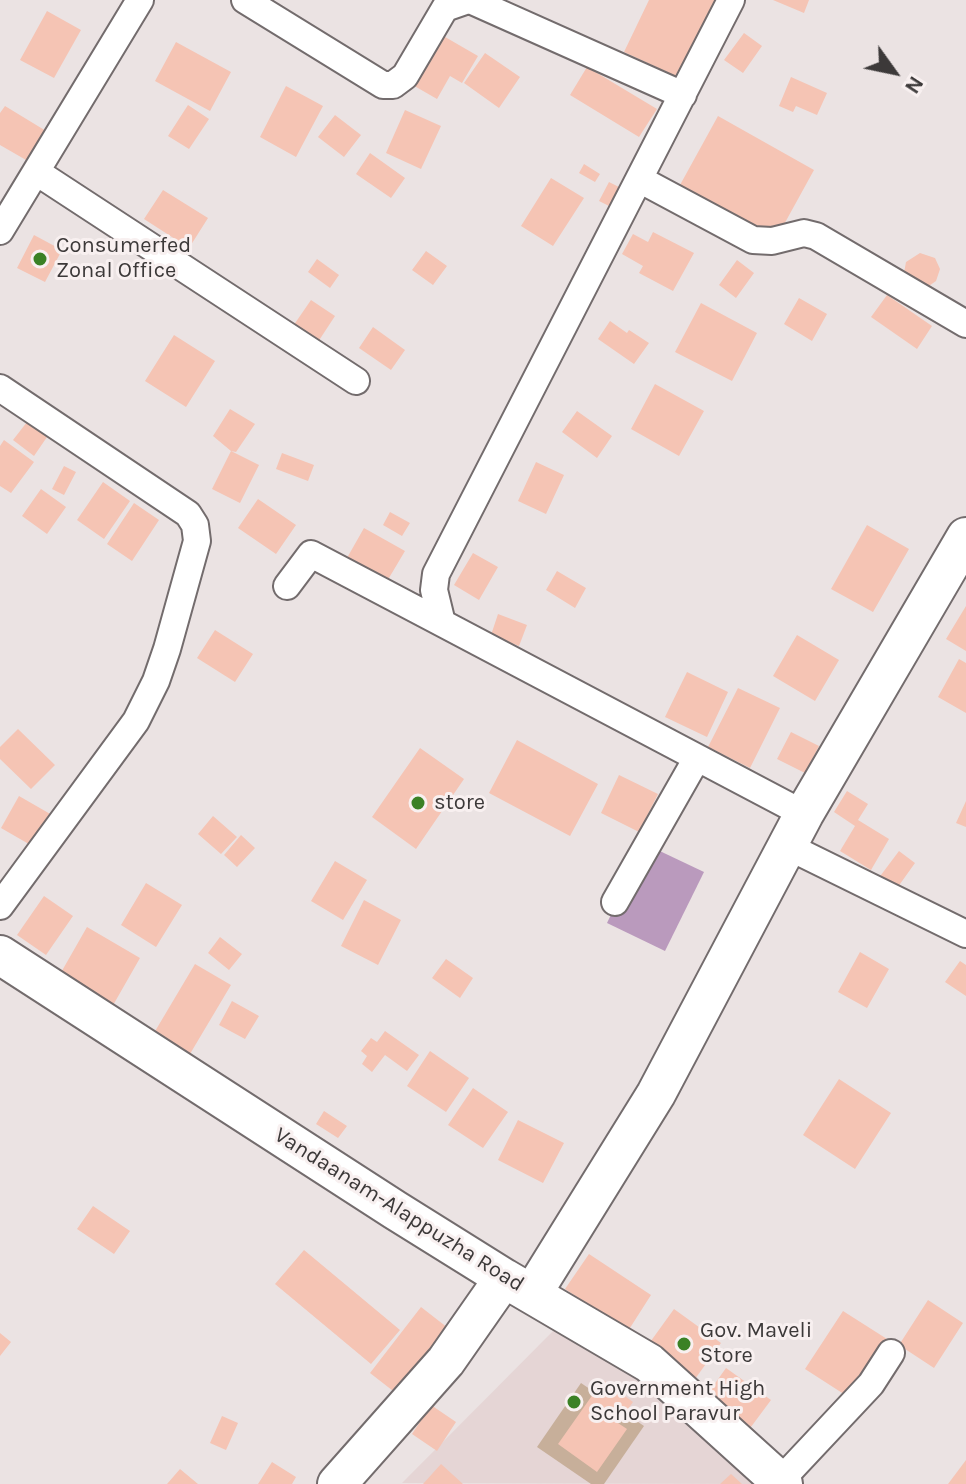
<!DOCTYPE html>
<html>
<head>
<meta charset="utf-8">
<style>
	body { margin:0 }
	#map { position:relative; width:966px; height:1484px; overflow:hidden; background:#ebe3e3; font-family:Karla,sans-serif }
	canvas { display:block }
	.north { position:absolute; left:854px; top:32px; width:80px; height:80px; -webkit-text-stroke:6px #f8f0f0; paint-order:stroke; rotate:123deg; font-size:22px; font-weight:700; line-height:32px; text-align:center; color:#3c3939 }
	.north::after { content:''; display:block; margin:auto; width:28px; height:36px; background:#3c3939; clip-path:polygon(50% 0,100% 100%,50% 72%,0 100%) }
</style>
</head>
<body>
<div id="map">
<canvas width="966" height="1484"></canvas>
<div class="north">N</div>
</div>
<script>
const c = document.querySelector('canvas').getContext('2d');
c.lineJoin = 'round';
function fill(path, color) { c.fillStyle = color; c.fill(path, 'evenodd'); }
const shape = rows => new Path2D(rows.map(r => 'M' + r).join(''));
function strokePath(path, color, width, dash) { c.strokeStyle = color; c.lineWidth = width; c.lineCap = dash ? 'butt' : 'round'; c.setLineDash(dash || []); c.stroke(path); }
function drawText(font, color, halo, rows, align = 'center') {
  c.font = font + ' Karla,sans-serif'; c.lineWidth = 6; c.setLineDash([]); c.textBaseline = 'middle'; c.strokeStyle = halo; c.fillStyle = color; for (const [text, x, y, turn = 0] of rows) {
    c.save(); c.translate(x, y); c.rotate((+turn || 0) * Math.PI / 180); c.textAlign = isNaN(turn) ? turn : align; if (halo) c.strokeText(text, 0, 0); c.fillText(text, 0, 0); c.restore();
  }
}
const built = shape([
	[563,1321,769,1484,402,1483]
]);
const green = shape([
	[581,1383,644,1426,604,1484,591,1484,537,1447]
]);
const water = shape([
	[645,844,704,872,665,951,607,923]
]);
const building = shape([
	[649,0,718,0,684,80,624,52],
	[773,0,809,0,804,13],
	[47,11,81,30,54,78,20,60],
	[433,30,478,56,462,83,450,76,437,99,404,80],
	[744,33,762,46,743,73,724,60],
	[176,42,231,72,210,111,155,81],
	[485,53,520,77,499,108,464,83],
	[587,67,657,109,639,137,570,95],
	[791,77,827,93,817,115,796,106,793,112,779,106],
	[286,86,323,106,296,157,260,137],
	[188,105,209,119,189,149,168,136],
	[5,106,51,134,33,164,0,145,0,113],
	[405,110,441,126,421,169,386,153],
	[335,115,361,135,344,157,318,137],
	[718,116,814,170,776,239,680,185],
	[370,153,405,178,391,198,356,174],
	[584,164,600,174,595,182,579,173],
	[551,178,584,198,553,246,521,226],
	[609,182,625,190,615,209,599,201],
	[163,190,208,218,189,248,144,219],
	[653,232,694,253,673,291,639,273,643,266,622,254,633,234,648,242],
	[34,235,62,250,45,282,17,268],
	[426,251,447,266,433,285,412,270],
	[920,253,935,258,940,269,936,281,926,288,904,273,906,262],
	[317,259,339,275,330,288,308,272],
	[737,260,754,273,736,298,719,285],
	[887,295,932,326,917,349,871,317],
	[799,298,827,314,812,341,784,324],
	[311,300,335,316,314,348,289,332],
	[701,303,757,333,732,381,675,352],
	[610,321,627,333,629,330,649,343,634,364,598,339],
	[373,327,405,350,391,370,359,348],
	[174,335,215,361,186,407,145,381],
	[655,384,704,411,679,456,631,429],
	[230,409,255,424,236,452,231,451,259,465,240,503,212,489,231,451,213,436],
	[577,411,612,436,597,458,562,432],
	[27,422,47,437,34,456,13,440],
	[4,440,34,462,11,493,0,486,0,446],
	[282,453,314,465,308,481,276,469],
	[536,462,564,475,546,514,518,501],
	[64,466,76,472,64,495,52,489],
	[103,482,130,501,104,539,77,520],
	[41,489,66,507,47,534,22,516],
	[258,499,296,525,276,554,238,528],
	[134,503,159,520,132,561,107,544],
	[390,512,410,523,402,536,383,525],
	[867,525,909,549,873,612,831,589],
	[364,528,405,551,383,588,343,565],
	[473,553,498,567,479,600,454,585],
	[557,571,586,588,575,608,546,590],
	[966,606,966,651,946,639],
	[498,614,527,625,519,646,491,635],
	[215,630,253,654,235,682,197,658],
	[797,635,839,660,815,701,773,676],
	[959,659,966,663,966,713,938,697],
	[687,672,728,692,707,737,665,717],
	[738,688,780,708,750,768,708,747],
	[18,729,55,765,31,789,0,759,0,747],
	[791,732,819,746,805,773,777,759],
	[517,740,598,784,570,836,489,793],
	[420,748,464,779,416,849,372,817],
	[619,775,658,794,639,832,601,813],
	[847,791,868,804,858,820,889,839,871,870,840,851,855,826,834,812],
	[19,796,52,815,34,847,1,828],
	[966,801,966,827,956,823],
	[213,816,237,837,221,854,198,834],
	[241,835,255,848,237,867,224,855],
	[899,851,915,863,895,891,878,879],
	[335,861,367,880,343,920,311,901],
	[146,883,182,905,156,947,121,925],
	[44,896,73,916,46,955,17,935],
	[364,900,401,920,378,965,341,946],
	[87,927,140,958,108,1014,55,983],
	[220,937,242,954,229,970,208,953],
	[860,952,889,969,867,1008,838,992],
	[446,959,473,978,460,998,432,978],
	[960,961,966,965,966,996,945,982],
	[195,964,231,985,187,1059,151,1038],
	[232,1001,259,1016,245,1039,219,1025],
	[385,1031,419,1055,407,1071,385,1055,372,1072,362,1064,367,1056,361,1051,371,1038,377,1042],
	[430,1051,469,1078,446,1112,407,1086],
	[839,1079,891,1113,855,1169,803,1135],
	[473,1088,508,1112,483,1148,448,1125],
	[324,1111,347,1126,338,1138,316,1124],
	[518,1120,564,1143,543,1183,498,1160],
	[93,1206,130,1231,114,1254,77,1229],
	[304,1250,400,1330,371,1364,275,1284],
	[589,1254,651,1295,628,1331,565,1289],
	[928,1300,963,1323,934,1368,899,1345],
	[421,1307,448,1328,397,1394,370,1373],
	[674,1309,721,1343,695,1379,648,1345],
	[843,1311,887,1339,850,1398,805,1369],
	[0,1333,11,1342,0,1356],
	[726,1368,771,1400,745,1435,701,1403],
	[603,1380,633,1402,618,1423,627,1429,597,1472,558,1444],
	[431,1405,456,1422,437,1451,412,1434],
	[222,1416,238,1423,226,1450,210,1443],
	[966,1460,966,1484,948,1484],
	[272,1462,296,1477,292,1484,258,1484],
	[441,1464,463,1484,423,1484],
	[180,1469,198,1484,167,1484],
	[731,1474,742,1484,720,1484]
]);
const street = shape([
	[245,0,383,85,393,85,405,76,445,8,468,0],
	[470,0,683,95],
	[731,0,436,574,434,590,442,623,804,814],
	[38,173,356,381],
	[639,179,753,240,772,241,804,233,816,236,966,324],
	[0,231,140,0],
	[0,388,188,514,195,525,197,541,167,649,156,681,136,721,0,906],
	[287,586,311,554,442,623],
	[787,846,966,934],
	[615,902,697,758],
	[780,1481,871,1384,891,1353]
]);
const secondary = shape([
	[0,955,395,1210,504,1278,649,1363,783,1484],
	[532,1294,656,1094,804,814,966,537],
	[337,1484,446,1361,504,1278]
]);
const markers = [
	[40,259,8,"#3b8125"],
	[418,803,8,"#3b8125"],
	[684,1344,8,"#3b8125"],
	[574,1402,8,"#3b8125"]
];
const poiNames = [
	["Consumerfed",56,246],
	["Zonal Office",56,271],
	["store",434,803],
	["Gov. Maveli",700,1331],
	["Store",700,1356],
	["Government High",590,1389],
	["School Paravur",590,1414]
];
const streetNames = [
	["Vandaanam-Alappuzha Road",399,1210,32]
];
fill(built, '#e5d5d5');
fill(green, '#c7af9a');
fill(water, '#ba9abd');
fill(building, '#f5c4b4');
strokePath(street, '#736c6d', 30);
strokePath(secondary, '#736c6d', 42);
strokePath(street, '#fff', 26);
strokePath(secondary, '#fff', 38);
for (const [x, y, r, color] of markers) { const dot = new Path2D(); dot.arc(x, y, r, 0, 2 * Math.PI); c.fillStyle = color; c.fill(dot); strokePath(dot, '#f8f0f0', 3); }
drawText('22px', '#3c3939', '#f8f0f0', poiNames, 'left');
drawText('22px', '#3c3939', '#f8f0f0', streetNames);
</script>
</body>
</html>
